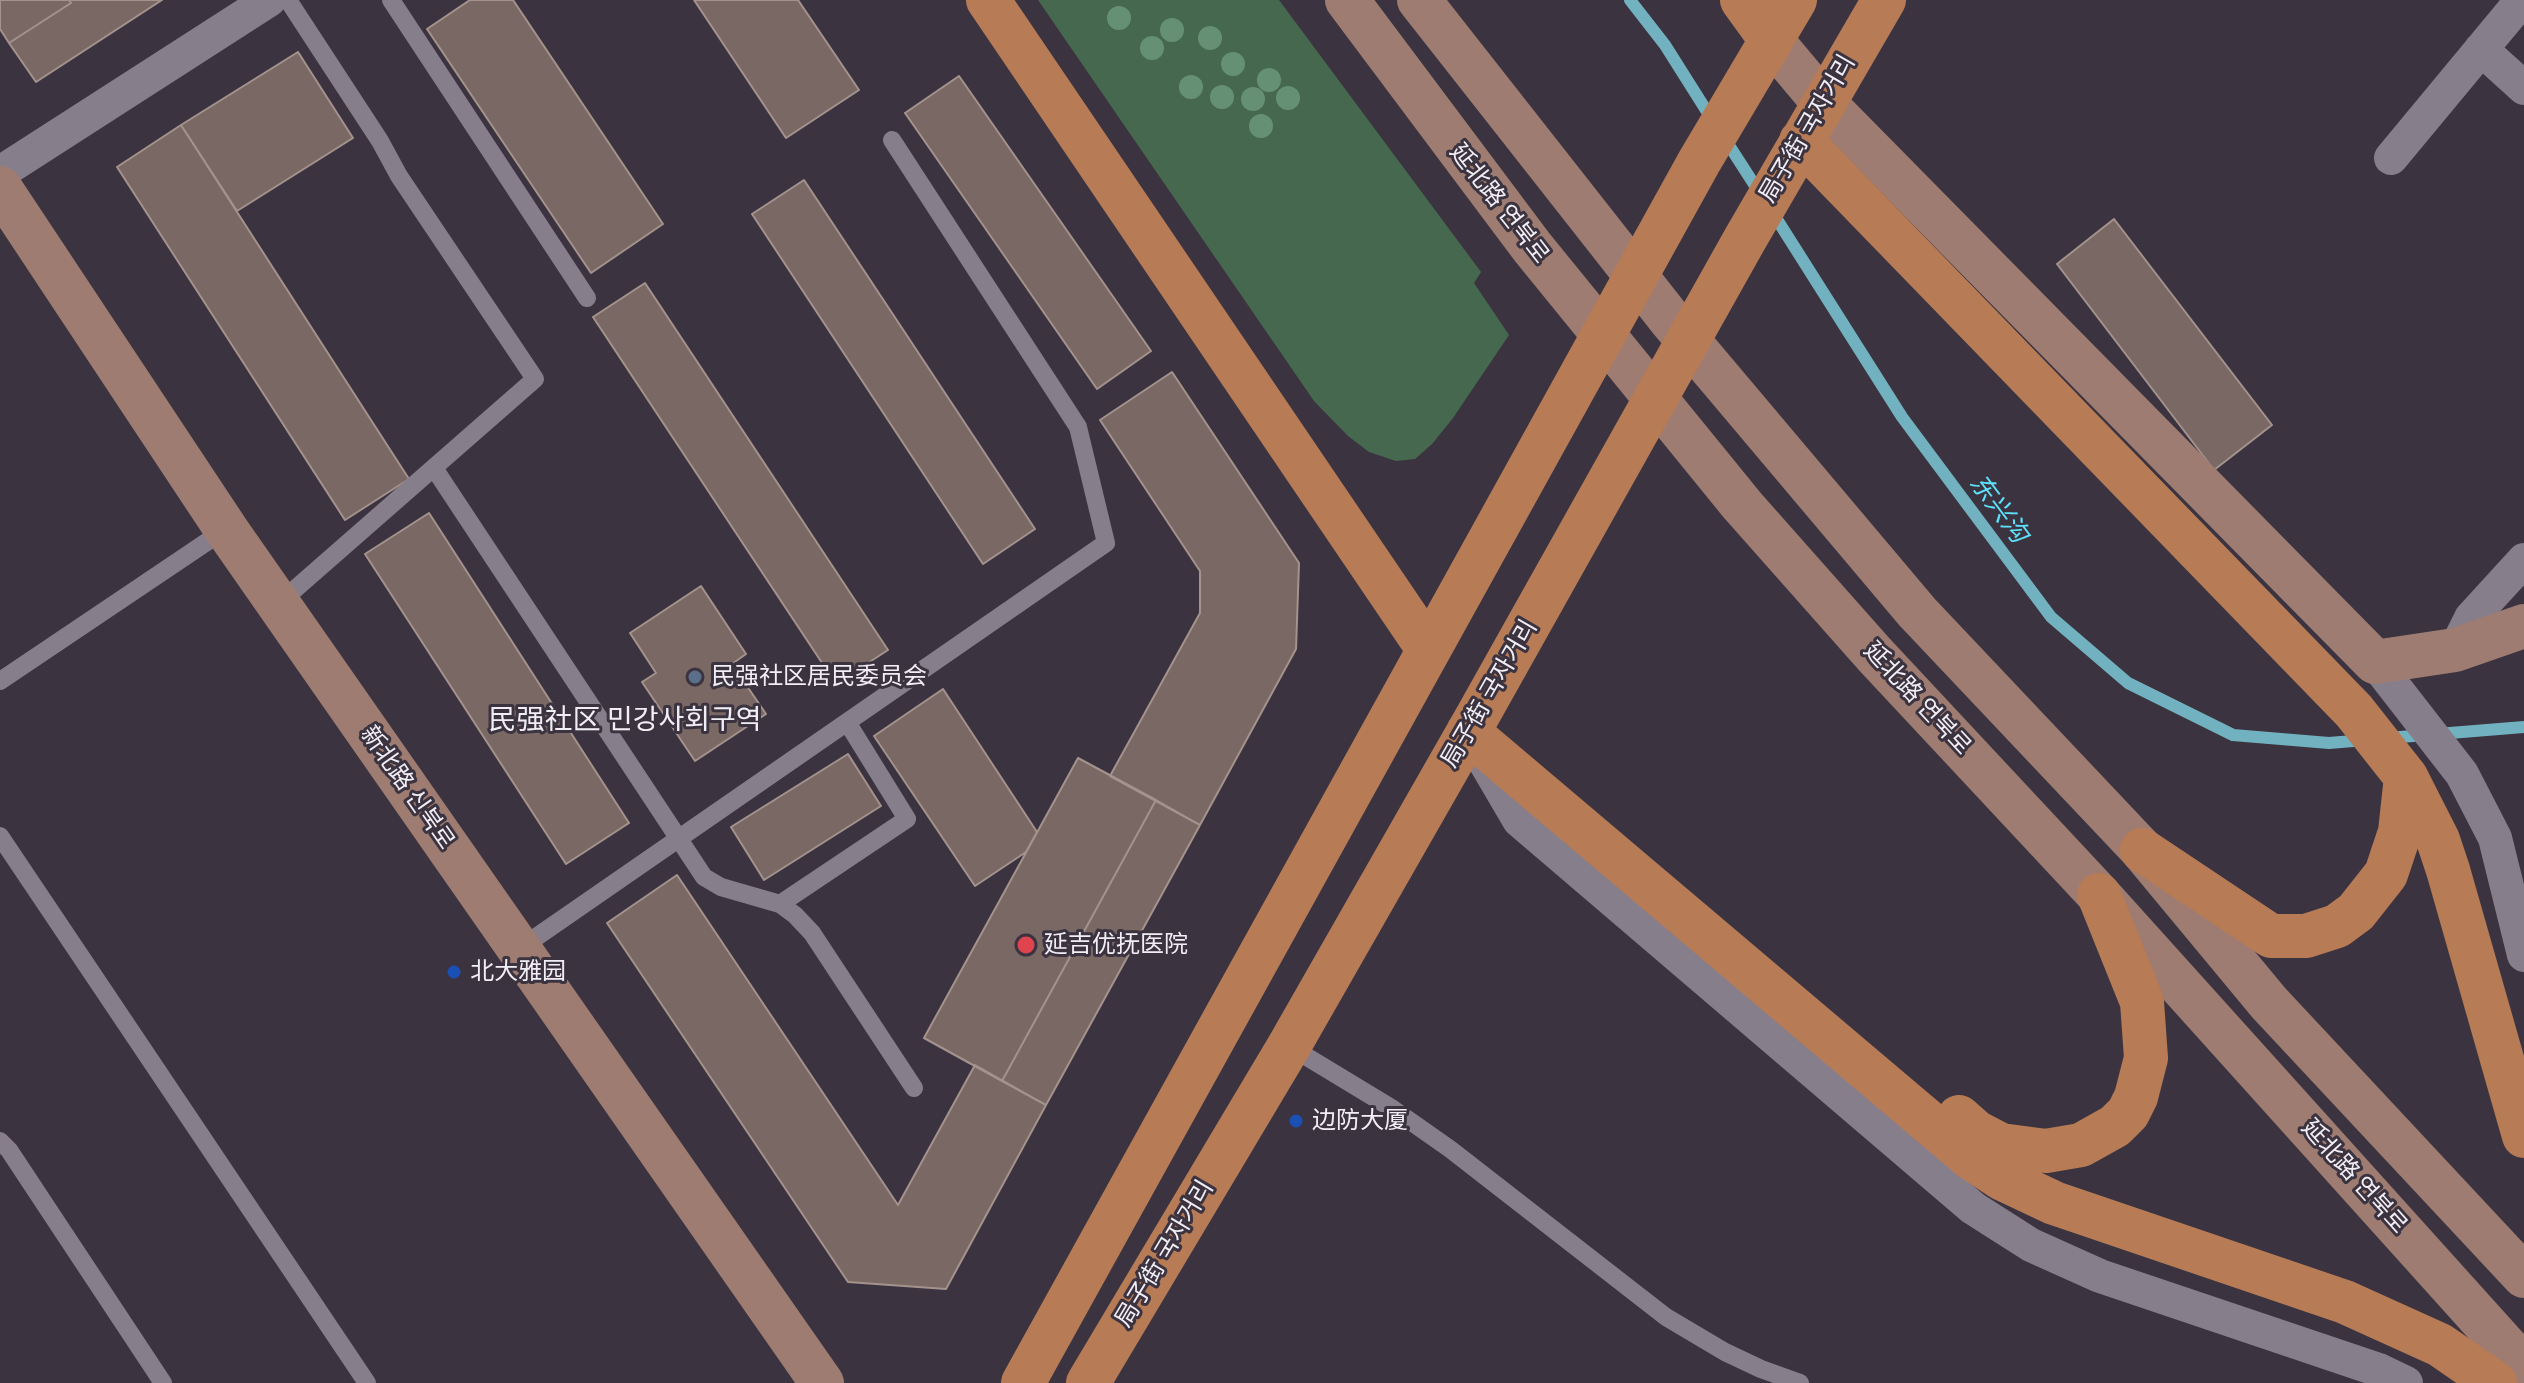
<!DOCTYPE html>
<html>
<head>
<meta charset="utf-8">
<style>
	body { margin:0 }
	canvas { display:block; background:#3b3440 }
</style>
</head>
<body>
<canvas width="2524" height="1383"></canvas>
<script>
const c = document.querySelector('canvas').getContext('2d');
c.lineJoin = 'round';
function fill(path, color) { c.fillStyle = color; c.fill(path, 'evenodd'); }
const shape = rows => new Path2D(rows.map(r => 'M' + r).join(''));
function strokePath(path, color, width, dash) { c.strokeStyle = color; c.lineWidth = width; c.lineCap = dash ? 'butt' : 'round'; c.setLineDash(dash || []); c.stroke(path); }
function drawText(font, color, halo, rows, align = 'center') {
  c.font = font + ' Merriweather,"Noto Sans SC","Noto Sans KR",serif'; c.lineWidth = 6; c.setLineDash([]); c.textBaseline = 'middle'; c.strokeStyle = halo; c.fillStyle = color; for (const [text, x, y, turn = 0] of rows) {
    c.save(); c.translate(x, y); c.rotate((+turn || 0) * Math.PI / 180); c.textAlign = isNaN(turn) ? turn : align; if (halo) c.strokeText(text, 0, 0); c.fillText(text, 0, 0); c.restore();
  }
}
const green = shape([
	[1038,0,1279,0,1481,272,1474,283,1509,335,1453,418,1432,444,1415,459,1396,461,1369,452,1348,436,1314,401]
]);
const stream = shape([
	[1630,0,1665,45,1713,121],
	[1723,136,1761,195],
	[1771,210,1902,417,2051,617,2128,683,2233,735,2329,743,2365,740],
	[2388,738,2524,727]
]);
const building = shape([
	[0,0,69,0,71,3,9,43,0,29,0,0],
	[69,0,162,0,36,82,9,43,71,3,69,0],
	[470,0,513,0,663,224,591,273,427,29,470,0],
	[694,0,798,0,859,90,786,138,694,0],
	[298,52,353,138,237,211,181,125,298,52],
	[959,76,1151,351,1097,389,905,113,959,76],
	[181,125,409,479,345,520,117,167,181,125],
	[804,180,1035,529,983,564,752,214,804,180],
	[2114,219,2272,425,2214,470,2057,264,2114,219],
	[645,283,888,650,836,684,593,317,645,283],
	[1172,372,1299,563,1296,649,1200,825,1110,776,1200,613,1200,571,1100,420,1172,372],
	[429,513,629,823,566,864,365,554,429,513],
	[701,586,746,654,732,664,766,714,695,761,642,682,656,673,630,633,701,586],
	[943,689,1037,832,1026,852,975,886,874,736,943,689],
	[848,754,881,806,764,880,731,827,848,754],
	[1078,758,1156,800,1002,1081,924,1038,1078,758],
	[1156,800,1200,825,1046,1105,1002,1081,1156,800],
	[677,875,898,1205,975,1065,1046,1105,946,1289,848,1282,607,923,677,875]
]);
const lane = shape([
	[391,0,587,298],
	[434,468,704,877,721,887,780,904,795,915,812,933,914,1088],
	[278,604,535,379,399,176,380,141,288,0],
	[0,681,226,529],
	[0,836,367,1383],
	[780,904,907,819,847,722],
	[519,949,1106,543,1078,427,892,140],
	[1289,1046,1393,1109,1450,1149,1666,1317,1725,1352,1761,1369,1800,1383],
	[0,1141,9,1150,163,1383]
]);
const street = shape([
	[2481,49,2524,88],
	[2391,158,2522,0],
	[0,173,269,0],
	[2455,650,2471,618,2524,560],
	[2375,662,2462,774,2495,838,2524,955],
	[1478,750,1519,820,1973,1208,2031,1245,2100,1276,2379,1370,2406,1383]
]);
const secondary = shape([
	[1347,0,1532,247,1742,505,1874,654,2099,895,2524,1367],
	[1419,0,1669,318,1917,612,2142,850,2269,1003,2524,1276],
	[1771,40,1823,102,2375,662,2455,650,2524,626],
	[0,188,226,529,822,1383]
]);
const primary = shape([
	[988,0,1428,649],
	[1742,0,1771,40],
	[1801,141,2354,711,2406,777,2438,840,2448,870,2524,1136],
	[1468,732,1971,1158,2001,1178,2054,1203,2345,1302,2440,1345,2495,1383],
	[2142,850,2271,936,2306,936,2337,926,2356,912,2386,874,2400,832,2406,777],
	[1959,1117,1976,1132,2001,1145,2046,1151,2081,1145,2115,1126,2128,1113,2136,1097,2146,1058,2142,1002,2099,895],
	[1023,1383,1699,162,1795,0],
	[1088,1383,1289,1046,1478,715,1745,239,1884,0]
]);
const trees = [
	[1119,18],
	[1172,30],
	[1210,38],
	[1152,48],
	[1233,64],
	[1269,80],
	[1191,87],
	[1222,97],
	[1288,98],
	[1253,99],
	[1261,126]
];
const markers = [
	[695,677,8,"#5c6f8a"],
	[1026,945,10,"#e0444e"],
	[454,972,8,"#1a4fb4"],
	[1296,1121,8,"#1a4fb4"]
];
const streetNames = [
	["局子街 국자거리",1808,129,-60],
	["延北路 연북로",1499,204,52],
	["局子街 국자거리",1490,694,-60],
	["延北路 연북로",1917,699,47],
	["新北路 신북로",407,788,55],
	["延北路 연북로",2354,1177,48],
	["局子街 국자거리",1165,1254,-59]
];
const poiNames = [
	["民强社区居民委员会",711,677],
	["延吉优抚医院",1044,945],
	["北大雅园",470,972],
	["边防大厦",1312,1121]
];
const waterNames = [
	["东兴沟",1998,509,53]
];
const quarterNames = [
	["民强社区 민강사회구역",625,721]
];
fill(green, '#46684e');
strokePath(stream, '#72b1c0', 12);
fill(building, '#796863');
strokePath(building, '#a4928d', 2);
strokePath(lane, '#877e8c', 18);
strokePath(street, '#877e8c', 34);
strokePath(secondary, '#9f7c71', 44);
strokePath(primary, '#b77b56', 44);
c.fillStyle = '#669074';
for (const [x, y] of trees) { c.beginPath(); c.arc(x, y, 12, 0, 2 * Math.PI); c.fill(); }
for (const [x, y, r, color] of markers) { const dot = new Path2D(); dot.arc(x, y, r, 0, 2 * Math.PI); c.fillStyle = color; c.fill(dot); strokePath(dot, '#3b3440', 3); }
drawText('24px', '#f2eef5', '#3b3440', streetNames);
drawText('24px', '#f2eef5', '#3b3440', poiNames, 'left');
drawText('italic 26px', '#5de1fb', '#3b3440', waterNames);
drawText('28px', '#f2eef5', '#3b3440', quarterNames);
</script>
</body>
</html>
